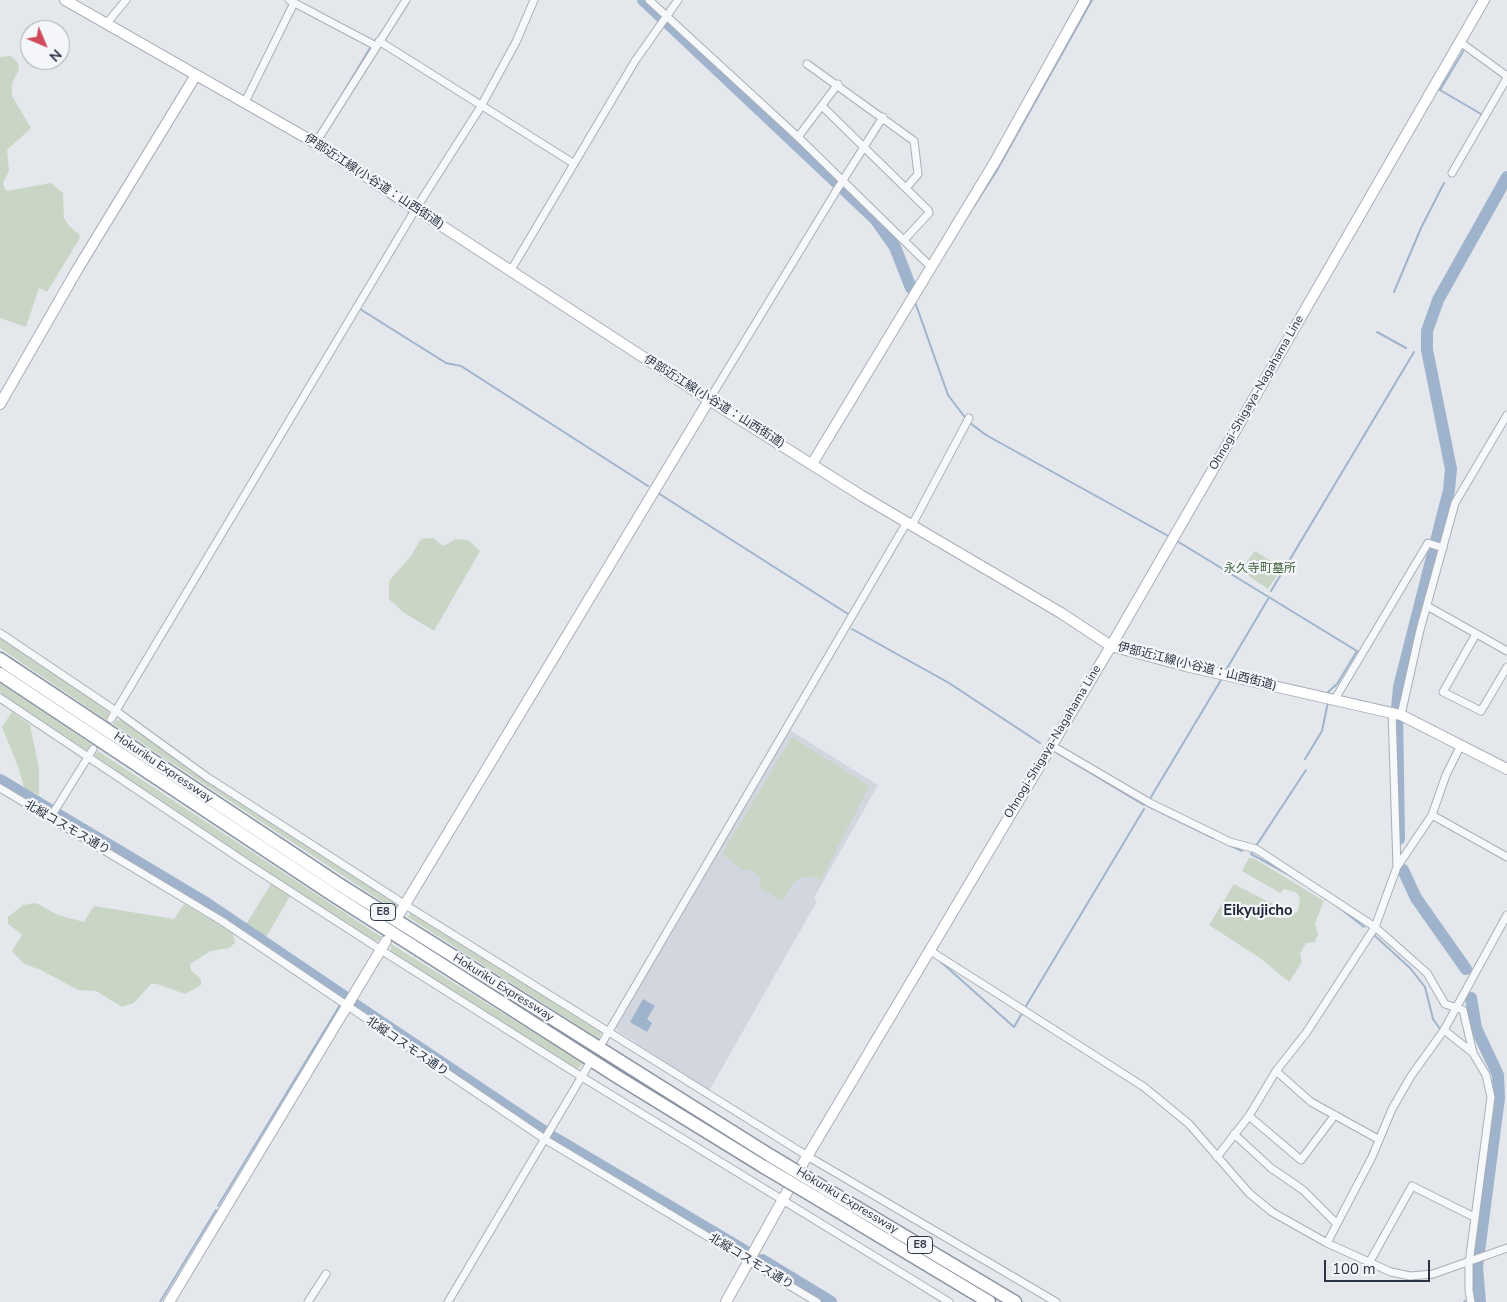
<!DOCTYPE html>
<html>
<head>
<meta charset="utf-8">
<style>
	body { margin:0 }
	#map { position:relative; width:1507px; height:1302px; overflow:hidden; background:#e4e7ec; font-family:"Nunito Sans",sans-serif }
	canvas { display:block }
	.north { position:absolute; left:20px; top:20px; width:50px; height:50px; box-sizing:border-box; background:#f4f6f9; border:1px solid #a4a8b1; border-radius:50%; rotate:135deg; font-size:14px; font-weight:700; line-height:20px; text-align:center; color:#2b3445 }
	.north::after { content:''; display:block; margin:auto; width:18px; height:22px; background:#d1495b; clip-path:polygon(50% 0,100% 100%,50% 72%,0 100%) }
	.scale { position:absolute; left:1324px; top:1260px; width:106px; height:22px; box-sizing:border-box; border:2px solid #2b3445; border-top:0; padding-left:6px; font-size:15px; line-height:18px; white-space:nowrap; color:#2b3445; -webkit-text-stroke:4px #f4f6f9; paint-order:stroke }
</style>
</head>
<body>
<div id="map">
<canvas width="1507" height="1302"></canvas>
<div class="north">N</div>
<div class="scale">100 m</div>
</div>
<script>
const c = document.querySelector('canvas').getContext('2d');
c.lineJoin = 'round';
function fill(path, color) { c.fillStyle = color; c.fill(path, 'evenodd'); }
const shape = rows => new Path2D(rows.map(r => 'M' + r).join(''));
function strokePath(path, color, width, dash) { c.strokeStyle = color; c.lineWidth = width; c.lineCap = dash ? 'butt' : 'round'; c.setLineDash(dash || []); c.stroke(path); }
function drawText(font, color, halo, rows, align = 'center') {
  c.font = font + ' "Nunito Sans","Noto Sans JP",sans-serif'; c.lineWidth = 4.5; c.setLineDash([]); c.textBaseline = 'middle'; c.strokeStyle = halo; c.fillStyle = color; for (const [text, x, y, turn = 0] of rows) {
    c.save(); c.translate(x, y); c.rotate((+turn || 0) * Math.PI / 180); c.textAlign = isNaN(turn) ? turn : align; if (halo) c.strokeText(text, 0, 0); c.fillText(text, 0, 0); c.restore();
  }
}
const built = shape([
	[790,730,878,785,814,898,817,901,709,1091,618,1031,615,1027]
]);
const green = shape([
	[11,56,18,63,19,70,12,83,12,96,31,128,7,150,9,171,3,183,5,189,7,191,51,183,63,193,64,218,69,226,79,234,80,238,47,292,39,288,26,327,0,318,0,57],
	[433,538,443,546,456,539,468,540,480,551,434,631,403,612,389,599,389,581,411,556,421,539],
	[1255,551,1282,568,1268,589,1240,570],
	[0,637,108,710,109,716,106,720,0,648],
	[0,683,91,744,87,750,80,750,0,696],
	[12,712,30,725,39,768,39,795,24,788,19,769,2,727],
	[123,719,400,904,398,912,113,724,116,721],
	[792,737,869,786,821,880,809,876,800,878,793,883,782,901,761,889,759,877,753,870,742,870,722,854],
	[98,751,383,938,375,942,98,762,95,755],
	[1249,858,1255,859,1324,901,1315,923,1318,934,1315,942,1306,943,1300,954,1302,962,1289,982,1260,958,1209,925,1234,884,1273,904,1271,912,1277,918,1289,918,1298,911,1300,898,1297,893,1284,889,1280,893,1242,871],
	[271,884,290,896,265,939,245,926],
	[36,903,58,915,84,922,94,906,174,919,184,904,232,931,235,943,229,948,211,951,190,964,191,970,201,979,201,985,185,994,157,984,151,984,134,1003,122,1007,96,991,78,990,41,970,24,964,12,951,22,935,8,924,8,917,23,905],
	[412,911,602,1030,599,1039,408,917],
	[391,944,583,1063,576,1071,391,953]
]);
const water = shape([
	[643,999,655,1006,647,1019,652,1023,647,1032,630,1022]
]);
const stream = shape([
	[1462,47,1464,50,1440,90,1481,114,1481,117],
	[334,108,370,48],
	[369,185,408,210,409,214],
	[967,217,996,172,1092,0],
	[1394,292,1421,228,1444,183],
	[915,302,948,395,967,420],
	[360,309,446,363,461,366,648,486],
	[1377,332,1406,348],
	[970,423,986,435,1170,537],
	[658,493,848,614],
	[1177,541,1357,651,1337,684,1328,692,1328,695],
	[1271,591,1414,352],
	[852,629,949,683,1040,743],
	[1226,670,1268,599],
	[1057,753,1144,805],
	[1305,759,1322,731,1328,702],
	[1151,797,1221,680],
	[1148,806,1213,838],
	[1229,845,1242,851],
	[1256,846,1306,770],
	[1254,850,1251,854,1293,877],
	[1337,906,1364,927],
	[1374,935,1410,968,1425,987,1433,1019,1440,1029],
	[941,962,1014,1027,1021,1015],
	[1026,1006,1144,809],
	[218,1206,340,1005],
	[160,1302,216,1210],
	[1464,1302,1465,1301]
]);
const river = shape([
	[643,0,876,220,895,247,911,288],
	[0,780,206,903,348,999],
	[1399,839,1397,709,1399,687,1449,490,1451,469,1427,350,1427,331,1438,300,1507,177],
	[1403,870,1416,898,1466,969],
	[1471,998,1476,1028,1498,1075,1499,1098,1477,1267,1480,1302],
	[354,1004,551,1136,745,1251],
	[762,1260,831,1302]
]);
const street = shape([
	[289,0,376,46],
	[649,0,798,137,930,266],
	[107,23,126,0],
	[379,41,573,163],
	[1460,42,1507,76],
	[807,64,914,141,918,174,906,188],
	[245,102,294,3],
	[822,106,928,210,929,213,904,240],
	[798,137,838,84],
	[315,144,406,0],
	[1452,173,1507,78],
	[511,270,635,61,678,0],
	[709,400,838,188,883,117],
	[912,525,969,418],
	[1427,606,1507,651],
	[0,633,116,711,207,777,404,904,809,1157,1056,1302],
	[1476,634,1443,692,1481,711,1507,667],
	[0,698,248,864,381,950,582,1077,949,1302],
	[1335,699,1428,543,1443,548],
	[1392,712,1397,867],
	[1401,715,1420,630,1455,503,1507,415],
	[111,719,415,210,480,108,516,42,534,0],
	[1051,745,1150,803,1230,842,1256,849,1375,927,1427,973,1445,1004,1463,1010,1473,1053,1486,1075,1491,1097,1469,1263,1469,1291,1471,1302],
	[0,788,222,921,546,1140,817,1302],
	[52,815,93,749],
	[1432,815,1507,857],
	[929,950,1144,1087,1189,1124,1249,1193,1272,1212,1327,1243,1391,1272,1410,1276,1433,1274,1507,1248],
	[1444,1030,1473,1053],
	[602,1043,907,522],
	[1249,1116,1301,1160,1335,1115],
	[1234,1134,1271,1168,1303,1190,1336,1223],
	[1378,1139,1311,1102,1276,1071,1306,1033,1375,927,1397,867,1432,815,1446,775,1461,745],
	[1217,1157,1249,1116,1276,1071],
	[1327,1243,1372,1157,1392,1109,1411,1076,1444,1030,1507,915],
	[1369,1263,1412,1186,1474,1217],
	[308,1302,326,1274],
	[448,1302,588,1066]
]);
const secondary = shape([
	[65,0,310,140,709,400,862,496,1061,613,1111,646,1186,666,1401,715,1507,769],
	[0,404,77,270,196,75],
	[812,464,996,160,1085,0],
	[398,916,709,400],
	[169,1302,386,941],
	[726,1302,802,1165,1111,646,1484,0]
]);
const highway = shape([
	[0,659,337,883,771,1156],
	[0,674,330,893,616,1076,764,1167],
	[824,1188,1015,1302],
	[818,1199,989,1302]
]);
const highwayBridge = shape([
	[771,1156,824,1188],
	[764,1167,818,1199]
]);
const shields = [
	[383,912,25],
	[920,1245,25]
];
const shieldNames = [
	["E8",383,912],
	["E8",920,1245]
];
const streetNames = [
	["伊部近江線(小谷道：山西街道)",374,182,33],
	["Ohnogi-Shigaya-Nagahama Line",1257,393,-60],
	["伊部近江線(小谷道：山西街道)",714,402,32],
	["伊部近江線(小谷道：山西街道)",1197,667,14],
	["Ohnogi-Shigaya-Nagahama Line",1053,742,-59],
	["Hokuriku Expressway",163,768,34],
	["北縦コスモス通り",67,828,30],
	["Hokuriku Expressway",503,988,32],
	["北縦コスモス通り",407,1047,34],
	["Hokuriku Expressway",847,1201,31],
	["北縦コスモス通り",751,1262,31]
];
const parkNames = [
	["永久寺町墓所",1260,569]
];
const quarterNames = [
	["Eikyujicho",1258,911]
];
fill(built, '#d2d6de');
fill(green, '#c9d6c5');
fill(water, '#9fb4cc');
strokePath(stream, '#9fb4cc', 2);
strokePath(river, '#9fb4cc', 12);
strokePath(street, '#a9aeb7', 9);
strokePath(secondary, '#a9aeb7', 12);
strokePath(highway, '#8b94a3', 15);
strokePath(street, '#f7f8fa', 7);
strokePath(secondary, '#fff', 10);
strokePath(highway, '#fff', 12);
strokePath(highwayBridge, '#8b94a3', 15, []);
strokePath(highwayBridge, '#fff', 12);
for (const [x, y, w] of shields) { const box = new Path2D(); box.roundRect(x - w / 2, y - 8.5, w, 17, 4); c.fillStyle = '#f4f6f9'; c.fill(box); strokePath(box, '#2b3445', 1); }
drawText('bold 11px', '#2b3445', null, shieldNames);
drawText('12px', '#2b3445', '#f4f6f9', streetNames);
drawText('12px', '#3f6138', '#f4f6f9', parkNames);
drawText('bold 15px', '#1d2536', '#f4f6f9', quarterNames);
</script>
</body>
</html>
